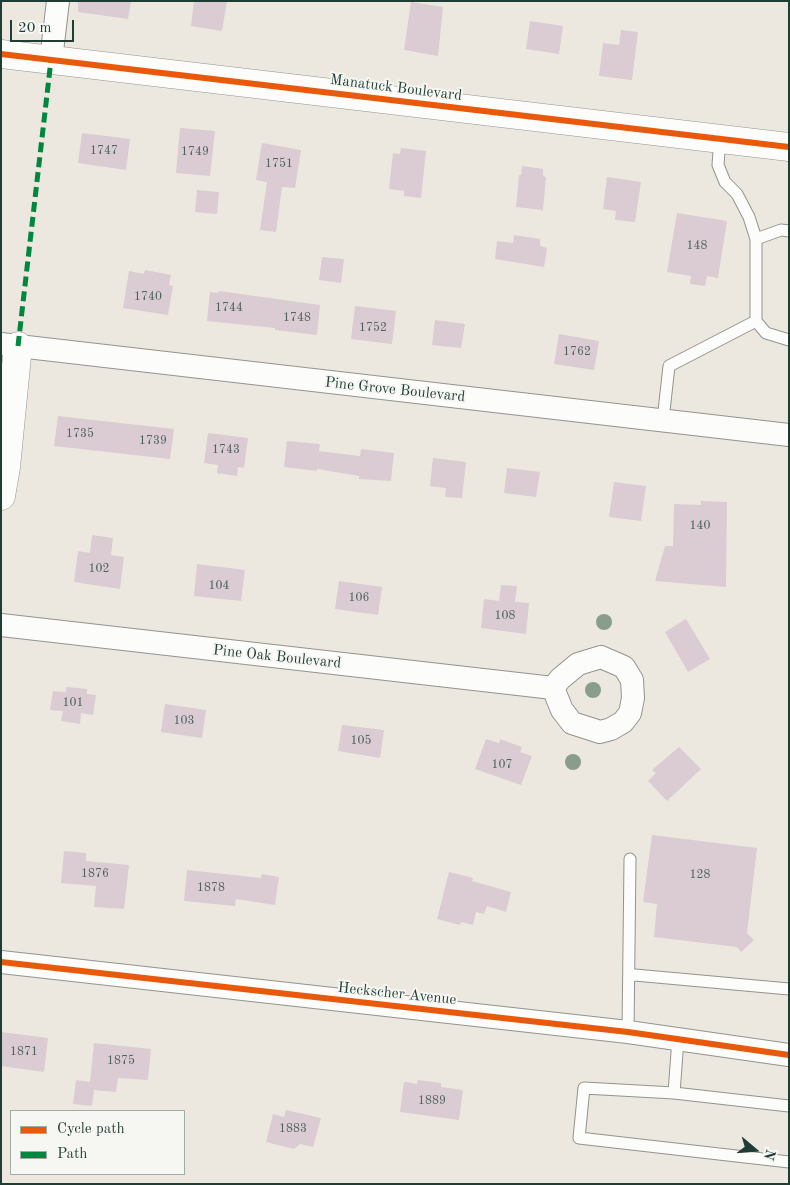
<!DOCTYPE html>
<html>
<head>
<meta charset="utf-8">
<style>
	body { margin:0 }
	#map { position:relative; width:790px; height:1185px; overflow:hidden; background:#ece8df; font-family:"Old Standard TT",serif }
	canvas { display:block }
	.frame { position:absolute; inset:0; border:2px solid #1f3d34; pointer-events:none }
	.legend { position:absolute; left:10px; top:1110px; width:175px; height:65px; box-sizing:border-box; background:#f6f6f2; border:1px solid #a0aca6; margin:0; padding:6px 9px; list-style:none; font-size:15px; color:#1f3d34 }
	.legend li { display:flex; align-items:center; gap:10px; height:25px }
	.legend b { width:25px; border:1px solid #a0aca6 }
	.north { position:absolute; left:730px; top:1125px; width:50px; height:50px; -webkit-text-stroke:4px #f6f6f2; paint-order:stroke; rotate:108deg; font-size:14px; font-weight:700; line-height:20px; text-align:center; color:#1f3d34 }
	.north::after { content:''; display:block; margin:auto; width:18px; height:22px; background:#1f3d34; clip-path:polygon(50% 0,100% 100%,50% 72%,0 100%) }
	.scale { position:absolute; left:10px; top:20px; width:64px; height:22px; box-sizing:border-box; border:2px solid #1f3d34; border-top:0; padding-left:6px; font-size:15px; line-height:18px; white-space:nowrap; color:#1f3d34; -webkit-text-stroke:4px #f6f6f2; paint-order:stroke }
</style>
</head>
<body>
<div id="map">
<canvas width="790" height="1185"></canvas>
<div class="frame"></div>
<ul class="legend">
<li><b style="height:6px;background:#e8590c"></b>Cycle path</li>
<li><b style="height:6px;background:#00873e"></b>Path</li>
</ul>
<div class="north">N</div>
<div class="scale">20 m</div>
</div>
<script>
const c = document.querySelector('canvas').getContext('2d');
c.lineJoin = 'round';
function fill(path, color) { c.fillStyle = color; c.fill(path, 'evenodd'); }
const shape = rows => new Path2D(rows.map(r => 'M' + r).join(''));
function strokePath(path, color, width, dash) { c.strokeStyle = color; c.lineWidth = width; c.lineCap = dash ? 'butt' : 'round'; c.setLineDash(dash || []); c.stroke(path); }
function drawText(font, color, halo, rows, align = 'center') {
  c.font = font + ' "Old Standard TT",serif'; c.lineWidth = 4; c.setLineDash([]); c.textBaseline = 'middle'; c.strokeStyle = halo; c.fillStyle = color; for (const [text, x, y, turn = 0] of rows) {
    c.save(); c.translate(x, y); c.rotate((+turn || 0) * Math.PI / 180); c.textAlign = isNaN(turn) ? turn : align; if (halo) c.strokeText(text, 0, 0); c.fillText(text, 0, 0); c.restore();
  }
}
const building = shape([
	[78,1,131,1,128,19,78,12],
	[194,1,227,1,222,31,191,26],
	[411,2,443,7,438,56,404,50],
	[530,21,563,26,559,54,526,49],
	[621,30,638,32,632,80,599,76,603,43,619,45],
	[180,128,215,131,210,176,176,173],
	[82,133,130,139,126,170,78,163],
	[262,143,301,150,295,188,282,187,276,232,260,230,267,182,256,180],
	[401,148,426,151,421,198,404,196,404,191,389,189,393,153,400,154],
	[522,166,543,169,543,176,546,177,543,210,516,207,519,175,521,175],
	[607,177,641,182,635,222,615,220,616,211,603,209],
	[197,190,219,192,217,214,195,212],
	[677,213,727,221,718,278,707,276,705,286,690,284,691,276,667,272],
	[514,235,540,239,540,246,547,248,544,267,495,259,497,241,513,243],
	[322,257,344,259,341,283,319,280],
	[145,270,171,275,169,285,173,286,168,315,123,308,129,271,144,274],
	[219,291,320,305,317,335,275,330,275,328,207,321,210,292,218,293],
	[355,306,396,311,392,344,351,339],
	[435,320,465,324,461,348,432,345],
	[559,334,599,341,594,370,554,364],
	[58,416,174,429,170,459,54,446],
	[208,433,248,438,244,468,238,467,237,476,217,473,218,465,204,463],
	[287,441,320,444,319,451,360,456,361,449,394,453,391,481,359,479,359,476,317,469,317,471,284,467],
	[433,458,466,462,462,498,445,497,446,488,430,486],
	[507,468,540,472,536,497,504,493],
	[614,482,646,486,641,521,609,517],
	[701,501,727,502,726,587,655,581,665,546,673,546,674,504,701,505],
	[92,535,113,538,111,555,124,557,120,589,74,582,78,551,90,553],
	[197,564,245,570,241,601,194,596],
	[339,581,382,587,378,615,335,609],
	[501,585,517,586,515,602,529,603,526,634,481,628,484,599,499,601],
	[686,619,710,659,688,672,665,632],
	[66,687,87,689,87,694,96,695,93,715,81,713,80,724,61,721,63,711,50,710,53,691,66,692],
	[165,704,206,710,202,738,161,732],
	[342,725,384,730,380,758,338,751],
	[486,739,499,743,500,739,522,747,520,752,532,756,521,785,475,769],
	[679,747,701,769,667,801,648,781,656,773,652,770],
	[652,835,757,848,747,933,754,940,741,952,737,947,654,937,657,904,643,902],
	[64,851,86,853,86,861,129,865,124,909,94,907,96,886,61,883],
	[187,870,261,878,262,874,279,877,275,905,236,899,235,906,184,901],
	[449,872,473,878,472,881,511,892,506,912,487,906,484,914,476,912,473,925,461,922,460,925,437,919],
	[1,1032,48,1038,44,1072,1,1066],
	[94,1043,151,1049,148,1080,118,1078,116,1092,94,1090,92,1106,73,1104,76,1080,90,1082],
	[418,1080,441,1083,441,1087,463,1090,459,1120,400,1112,404,1082,417,1084],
	[286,1110,321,1118,313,1147,300,1144,294,1149,266,1142,273,1114,284,1117]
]);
const service = shape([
	[720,139,718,165,725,182,737,194,749,217,756,239,756,321,766,333,789,340],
	[756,239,781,230,789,231],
	[663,420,669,366,756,321],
	[629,977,635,975,789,989],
	[628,1032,630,859],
	[678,1039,674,1093,789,1106],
	[674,1093,584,1088,579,1138,789,1162]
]);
const minor = shape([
	[51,60,58,1],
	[1,344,789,435],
	[1,625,553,688],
	[601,657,624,667,632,680,633,698,630,713,623,722,611,729,600,732,572,723,562,710,553,688,560,679,578,664,601,657],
	[1,962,628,1032,789,1055]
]);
const tertiary = shape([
	[1,54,789,147],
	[1,496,6,467,18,346]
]);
const quiet = shape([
	[18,346,51,60]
]);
const cycleway = shape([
	[1,54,789,147],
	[1,962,628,1032,789,1055]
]);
const trees = [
	[604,622],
	[593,690],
	[573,762]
];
const numberNames = [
	["1747",104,151],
	["1749",195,152],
	["1751",279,164],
	["148",697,246],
	["1740",148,297],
	["1744",229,308],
	["1748",297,318],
	["1752",373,328],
	["1762",577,352],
	["1735",80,434],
	["1739",153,441],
	["1743",226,450],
	["140",700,526],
	["102",99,569],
	["104",219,586],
	["106",359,598],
	["108",505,616],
	["101",73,703],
	["103",184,721],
	["105",361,741],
	["107",502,765],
	["1876",95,874],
	["128",700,875],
	["1878",211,888],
	["1871",24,1052],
	["1875",121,1061],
	["1889",432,1101],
	["1883",293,1129]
];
const streetNames = [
	["Manatuck Boulevard",396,88,7],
	["Pine Grove Boulevard",395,390,6],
	["Pine Oak Boulevard",277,657,6],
	["Heckscher Avenue",397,994,6]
];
fill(building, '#daccd2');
strokePath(service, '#91948e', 13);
strokePath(minor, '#91948e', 24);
strokePath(tertiary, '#91948e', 29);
strokePath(service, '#fcfcfa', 11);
strokePath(minor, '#fcfcfa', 22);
strokePath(tertiary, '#fcfcfa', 28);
strokePath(quiet, '#00873e', 5, [10, 5]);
strokePath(cycleway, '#e8590c', 6);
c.fillStyle = '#889d8c';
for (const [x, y] of trees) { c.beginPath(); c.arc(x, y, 8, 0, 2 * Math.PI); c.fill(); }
drawText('12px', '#4e615c', null, numberNames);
drawText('15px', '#1f3d34', '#f6f6f2', streetNames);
</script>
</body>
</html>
